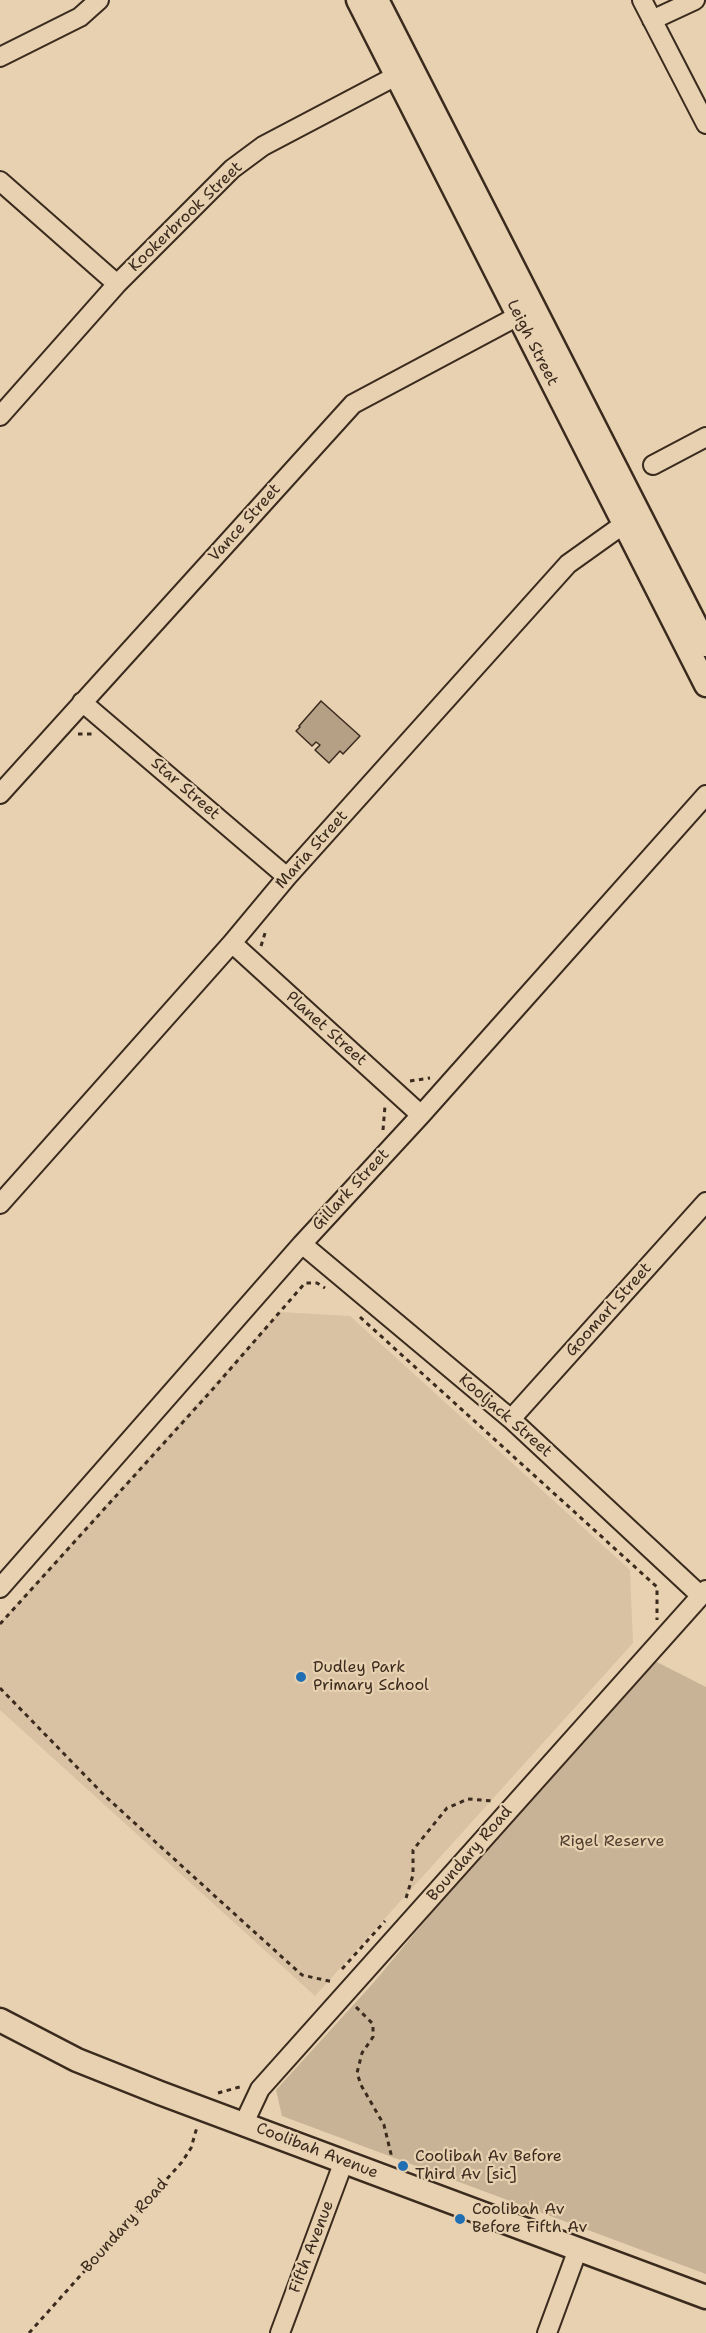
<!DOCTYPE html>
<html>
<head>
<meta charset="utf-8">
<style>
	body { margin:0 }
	canvas { display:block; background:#e7d1b0 }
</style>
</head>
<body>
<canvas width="706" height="2333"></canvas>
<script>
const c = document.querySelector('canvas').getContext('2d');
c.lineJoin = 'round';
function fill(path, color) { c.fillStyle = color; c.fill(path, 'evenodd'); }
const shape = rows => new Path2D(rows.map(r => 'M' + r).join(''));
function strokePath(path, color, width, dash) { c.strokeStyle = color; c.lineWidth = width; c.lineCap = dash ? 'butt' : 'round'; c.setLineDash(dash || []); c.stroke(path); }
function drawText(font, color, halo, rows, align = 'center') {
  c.font = font + ' "Shantell Sans",sans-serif'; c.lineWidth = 4.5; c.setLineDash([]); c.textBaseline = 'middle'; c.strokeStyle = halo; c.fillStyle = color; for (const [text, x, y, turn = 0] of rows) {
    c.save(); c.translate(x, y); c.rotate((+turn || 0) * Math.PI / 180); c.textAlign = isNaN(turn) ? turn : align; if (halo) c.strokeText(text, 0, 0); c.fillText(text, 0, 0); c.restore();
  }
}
const built = shape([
	[279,1312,350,1316,630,1570,633,1643,315,1996,0,1710,0,1622]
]);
const green = shape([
	[645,1656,706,1687,706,2274,282,2116,276,2090,375,1981]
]);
const building = shape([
	[321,701,360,736,343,754,340,751,329,763,315,750,320,745,316,742,312,746,296,731,300,727,299,726,321,701]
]);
const path = shape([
	[78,734,92,734],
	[261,946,266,930],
	[410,1081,430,1078],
	[383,1130,385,1106],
	[360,1317,657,1587,657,1620],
	[0,1624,212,1390,305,1283,317,1283,325,1288],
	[0,1688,105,1796,250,1928,302,1975,333,1982],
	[406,1898,413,1875,413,1850,447,1808,468,1799,494,1801],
	[342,1969,385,1921],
	[356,2007,373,2024,373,2037,362,2053,357,2073,361,2085,384,2125,391,2154,390,2159],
	[218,2093,243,2086],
	[29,2333,182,2162,191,2148,197,2127]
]);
const minor = shape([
	[642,0,706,124],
	[652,20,695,0],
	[0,57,80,17,99,0],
	[0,181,117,284],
	[0,416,117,284,232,169,263,146,396,76,408,73],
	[653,465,706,437],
	[82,702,287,877],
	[0,794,353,404,518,316,531,313],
	[232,943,421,1115],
	[0,1204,232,943,287,877,568,564,624,524,635,521],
	[302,1244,511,1419,701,1596],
	[511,1419,706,1202],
	[0,1588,302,1244,421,1115,706,795],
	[244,2123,260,2089,706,1590],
	[280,2333,344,2161],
	[547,2333,578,2249]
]);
const tertiary = shape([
	[358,0,706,685],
	[377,0,706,645],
	[0,2020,77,2060,160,2093,706,2297]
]);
const markers = [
	[301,1677,6,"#1f6fb2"],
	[403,2166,6,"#1f6fb2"],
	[460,2219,6,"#1f6fb2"]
];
const streetNames = [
	["Kookerbrook Street",186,217,-44],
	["Leigh Street",532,343,63],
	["Vance Street",245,523,-48],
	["Star Street",185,789,41],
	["Maria Street",312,850,-48],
	["Planet Street",326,1029,42],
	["Gillark Street",351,1190,-47],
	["Goomarl Street",609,1310,-48],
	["Kooljack Street",505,1416,41],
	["Boundary Road",470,1854,-49],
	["Coolibah Avenue",317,2151,21],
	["Boundary Road",125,2226,-48],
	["Fifth Avenue",312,2247,-69]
];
const poiNames = [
	["Dudley Park",313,1668],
	["Primary School",313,1686],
	["Coolibah Av Before",415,2157],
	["Third Av [sic]",415,2175],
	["Coolibah Av",472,2210],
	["Before Fifth Av",472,2228]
];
const parkNames = [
	["Rigel Reserve",612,1842]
];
fill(built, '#d8c2a3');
fill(green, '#c8b396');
fill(building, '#b5a085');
strokePath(building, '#3b2a1e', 1.5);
strokePath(minor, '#3b2a1e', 22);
strokePath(tertiary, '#3b2a1e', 27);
strokePath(path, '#3b2a1e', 3, [4.5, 4.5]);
strokePath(minor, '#e7d1b0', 18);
strokePath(tertiary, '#e7d1b0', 22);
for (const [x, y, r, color] of markers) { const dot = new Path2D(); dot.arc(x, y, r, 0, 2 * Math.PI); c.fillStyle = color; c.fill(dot); strokePath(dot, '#e7d1b0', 2); }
drawText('16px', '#3b2a1e', '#e7d1b0', streetNames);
drawText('16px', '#3b2a1e', '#e7d1b0', poiNames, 'left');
drawText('16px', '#503f30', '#e7d1b0', parkNames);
</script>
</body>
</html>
